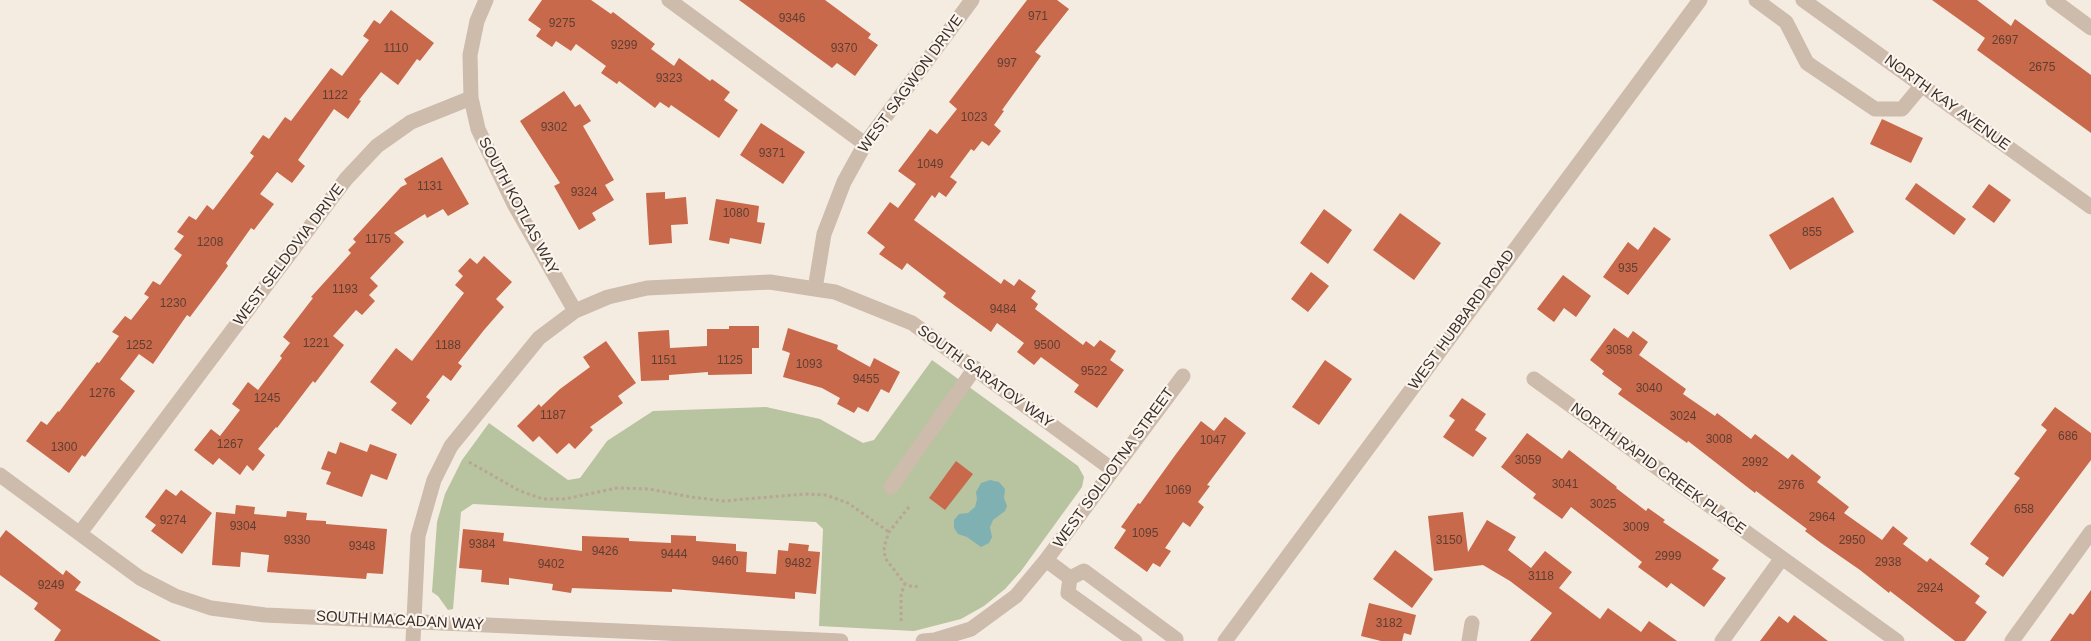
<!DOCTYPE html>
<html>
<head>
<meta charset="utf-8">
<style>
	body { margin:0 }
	canvas { display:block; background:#f4ebe1 }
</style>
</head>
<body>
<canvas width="2091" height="641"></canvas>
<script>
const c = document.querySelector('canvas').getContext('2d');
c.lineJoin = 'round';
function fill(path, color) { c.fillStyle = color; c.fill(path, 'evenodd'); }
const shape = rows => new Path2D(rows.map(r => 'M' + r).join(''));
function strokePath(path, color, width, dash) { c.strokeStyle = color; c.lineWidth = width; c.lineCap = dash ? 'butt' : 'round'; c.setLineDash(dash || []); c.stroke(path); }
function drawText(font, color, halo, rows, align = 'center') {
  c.font = font + ' Helvetica,sans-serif'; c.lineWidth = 4.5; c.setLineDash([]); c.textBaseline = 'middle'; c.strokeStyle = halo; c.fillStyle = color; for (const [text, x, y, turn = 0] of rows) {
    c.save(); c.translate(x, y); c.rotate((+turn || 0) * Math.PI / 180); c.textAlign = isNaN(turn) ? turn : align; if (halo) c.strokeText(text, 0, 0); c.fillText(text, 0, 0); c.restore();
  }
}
const green = shape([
	[932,360,1078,466,1084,477,1082,487,1021,571,1005,589,984,606,961,619,914,631,819,626,823,529,816,522,473,504,461,512,453,609,448,610,438,596,432,592,437,522,445,494,462,460,489,423,568,480,580,478,607,441,653,411,766,407,820,419,863,443,874,440]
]);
const water = shape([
	[990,480,999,482,1005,489,1004,498,1007,506,1005,511,993,520,990,527,992,537,989,543,981,547,967,537,958,534,954,528,954,520,959,514,968,513,975,507,977,499,976,492,981,483]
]);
const building = shape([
	[542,0,591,0,611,14,613,12,655,44,651,49,674,66,679,58,710,81,712,79,730,92,724,100,738,110,719,138,671,105,669,108,660,102,655,108,619,81,617,84,601,73,606,66,576,44,571,51,556,41,552,47,536,36,541,29,528,20],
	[739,0,825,0,871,34,868,38,878,45,855,76,837,63,832,68],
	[1027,0,1057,0,1069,9,1035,52,1041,56,1002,110,1004,111,994,125,1001,131,989,146,982,141,974,151,971,149,950,177,957,182,946,197,939,192,935,198,932,195,914,220,1001,284,1004,279,1014,286,1019,279,1036,291,1031,298,1038,304,1035,309,1083,345,1086,341,1094,347,1100,340,1116,351,1110,360,1124,370,1097,408,1074,392,1079,385,1041,357,1034,365,1017,352,1024,343,997,323,991,332,943,297,946,293,907,263,902,270,879,254,885,247,867,233,890,202,898,208,916,184,898,171,930,129,937,134,957,109,949,102],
	[1932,0,1977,0,2011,26,2015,19,2091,75,2091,133,1977,50,1985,38],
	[391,10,434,43,420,61,417,59,398,85,381,72,359,100,361,101,348,119,334,109,298,160,305,166,292,183,277,172,260,194,274,204,254,230,251,228,226,263,228,266,217,281,190,317,187,315,153,364,139,354,120,379,135,391,85,457,82,455,69,473,26,441,41,421,47,425,58,411,59,412,97,362,99,363,119,336,112,332,125,316,131,320,149,297,144,294,153,281,160,285,182,255,174,249,184,236,177,232,189,216,196,220,207,205,213,210,254,156,250,153,263,135,269,139,285,117,291,121,331,68,342,76,369,40,363,36,374,20,380,24],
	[564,91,575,107,580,104,591,121,583,126,614,180,605,185,614,200,592,213,596,220,579,230,554,186,560,183,520,121],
	[1882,119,1923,138,1911,163,1870,144],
	[761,123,805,152,783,184,740,155],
	[442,157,469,204,448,216,443,209,427,218,425,214,394,233,404,242,370,278,378,286,369,295,375,301,362,315,356,310,333,336,344,345,315,383,313,381,277,428,276,427,258,449,265,455,253,471,247,465,240,475,219,458,213,465,194,450,211,429,220,436,240,410,232,404,248,382,258,390,282,358,280,356,290,343,283,337,313,298,311,297,351,253,348,250,356,242,353,239,401,187,407,184,404,179],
	[1916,183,1966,219,1954,235,1905,199],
	[1989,184,2011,200,1994,223,1972,207],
	[665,192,665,199,686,197,688,224,671,225,672,243,649,245,646,193],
	[1833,197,1854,232,1790,270,1769,235],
	[716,199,759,206,757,222,765,223,761,244,730,238,729,244,709,240],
	[1324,209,1352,230,1328,264,1300,243],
	[1400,213,1441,243,1414,280,1373,250],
	[1654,227,1671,239,1628,295,1603,277,1628,242,1638,250],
	[484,256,512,282,496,299,504,307,484,330,458,363,462,366,451,381,443,375,426,397,430,400,411,425,391,410,397,403,370,382,396,348,412,361,464,293,455,285,463,276,458,271,470,258,477,264],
	[1311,272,1329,286,1308,312,1291,299],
	[1563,275,1591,296,1576,317,1564,308,1554,322,1537,309],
	[729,326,759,326,759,348,752,348,752,374,708,375,708,372,669,375,669,380,641,381,638,332,669,330,670,348,707,346,707,329,729,329],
	[788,328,838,345,837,349,870,367,874,358,900,372,889,393,881,389,868,412,858,407,854,413,837,404,840,398,822,388,783,377,790,353,782,350],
	[1614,328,1628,338,1633,331,1648,342,1639,355,1686,389,1683,394,1715,416,1717,413,1751,439,1755,434,1788,459,1792,454,1821,477,1817,482,1849,507,1844,513,1882,540,1893,526,1908,538,1903,544,1927,562,1930,558,1980,596,1975,603,1987,612,1965,641,1955,641,1890,591,1889,593,1860,570,1821,543,1805,531,1807,529,1756,491,1755,493,1688,441,1687,443,1618,394,1622,389,1602,374,1604,371,1590,360],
	[606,341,636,383,618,396,623,403,590,427,593,430,575,449,569,443,557,454,539,436,533,442,517,426,539,404,541,407,560,389,590,367,583,357],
	[1325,360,1352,379,1319,425,1292,407],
	[1462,398,1486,414,1475,430,1487,438,1473,457,1443,437,1455,420,1449,416],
	[2055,407,2091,433,2091,460,2003,577,1985,564,1989,558,1970,544,2020,478,2014,474,2047,430,2041,425],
	[1225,417,1246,433,1207,485,1210,486,1198,502,1204,507,1190,527,1183,522,1165,548,1171,551,1160,567,1153,563,1147,572,1114,548,1126,530,1121,527,1138,503,1140,504,1176,454,1201,421,1214,431],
	[1527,433,1562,459,1569,450,1617,487,1616,488,1646,511,1648,508,1665,520,1663,522,1719,560,1712,569,1726,578,1704,607,1671,583,1667,588,1638,567,1642,562,1571,507,1562,519,1533,498,1536,494,1501,467],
	[340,442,367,452,370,444,397,454,387,480,371,474,362,497,326,484,331,472,321,469,328,451,336,454],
	[956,461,973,474,945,510,929,498],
	[166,489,176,496,181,490,212,513,182,554,151,531,156,525,145,517],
	[236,505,255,507,254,514,286,517,287,511,307,513,306,520,326,521,326,524,387,529,383,574,367,573,366,579,267,572,269,555,241,552,240,567,212,565,216,512,235,514],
	[1463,512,1468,552,1487,520,1516,537,1508,550,1531,568,1545,551,1572,572,1559,588,1600,619,1608,608,1641,632,1649,621,1677,641,1530,641,1552,613,1510,581,1483,565,1434,571,1428,516],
	[463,529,504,533,503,541,582,551,582,536,629,538,629,541,671,543,671,535,696,536,696,541,736,544,736,551,747,552,746,572,776,574,778,550,788,551,789,543,809,545,808,551,820,552,816,594,795,592,795,599,672,589,672,592,572,588,571,593,552,590,553,584,509,578,509,585,481,582,482,570,459,568],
	[6,530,63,575,66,570,81,582,75,590,161,641,54,641,61,630,34,609,38,603,0,575,0,538],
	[1395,550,1433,579,1412,608,1373,579],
	[2091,590,2091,641,2050,641,2070,613,2073,615],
	[1369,603,1416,615,1411,635,1404,633,1402,641,1381,641,1361,636],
	[1794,615,1828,641,1760,641,1779,616,1788,623]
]);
const path = shape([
	[469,462,520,491,543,499,565,499,617,488,649,489,691,497,724,501,804,494,826,495,848,503,889,532],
	[909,507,889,532,884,547,885,558,905,584,913,587,920,586],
	[901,621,901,594,905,584]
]);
const minor = shape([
	[669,0,865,144],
	[1756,0,1786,22,1807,63,1875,109,1902,109,1922,85],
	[1803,0,2091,207],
	[2053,0,2091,28],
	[471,98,478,129,514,204,575,311],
	[815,289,835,292,912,323,1113,470],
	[1534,379,1897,641],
	[0,475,140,578,175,596,211,608,265,615,841,641],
	[891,487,975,368],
	[80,533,346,179,377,146,411,122,471,98,470,55,477,21,486,0],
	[1046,560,1070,578],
	[1070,578,1084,571,1176,639,1176,641],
	[1070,578,1068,593,1135,641],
	[413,641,418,536,434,480,451,446,539,338,575,311,608,297,647,288,770,282,815,289,824,234,844,182,865,144,972,0],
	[923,641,935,640,971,629,1016,596,1046,560,1183,376],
	[1225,641,1700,0],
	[1469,641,1472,623],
	[1722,641,1782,558],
	[2012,641,2091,532]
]);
const numberNames = [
	["971",1038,17],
	["9346",792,19],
	["9275",562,24],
	["2697",2005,41],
	["9299",624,46],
	["1110",396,49],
	["9370",844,49],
	["997",1007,64],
	["2675",2042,68],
	["9323",669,79],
	["1122",335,96],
	["1023",974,118],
	["9302",554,128],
	["9371",772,154],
	["1049",930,165],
	["1131",430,187],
	["9324",584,193],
	["1080",736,214],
	["855",1812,233],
	["1175",378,240],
	["1208",210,243],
	["935",1628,269],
	["1193",345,290],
	["1230",173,304],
	["9484",1003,310],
	["1221",316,344],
	["1252",139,346],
	["1188",448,346],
	["9500",1047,346],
	["3058",1619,351],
	["1151",664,361],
	["1125",730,361],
	["1093",809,365],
	["9522",1094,372],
	["9455",866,380],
	["3040",1649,389],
	["1276",102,394],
	["1245",267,399],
	["1187",553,416],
	["3024",1683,417],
	["686",2068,437],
	["3008",1719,440],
	["1047",1213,441],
	["1267",230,445],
	["1300",64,448],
	["3059",1528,461],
	["2992",1755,463],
	["3041",1565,485],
	["2976",1791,486],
	["1069",1178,491],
	["3025",1603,505],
	["658",2024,510],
	["2964",1822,518],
	["9274",173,521],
	["9304",243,527],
	["3009",1636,528],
	["1095",1145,534],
	["9330",297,541],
	["3150",1449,541],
	["2950",1852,541],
	["9384",482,545],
	["9348",362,547],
	["9426",605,552],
	["9444",674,555],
	["2999",1668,557],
	["9460",725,562],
	["2938",1888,563],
	["9482",798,564],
	["9402",551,565],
	["3118",1541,577],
	["9249",51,586],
	["2924",1930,589],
	["3182",1389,624]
];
const streetNames = [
	["WEST SAGWON DRIVE",911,84,-54],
	["NORTH KAY AVENUE",1947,103,36],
	["SOUTH KOTLAS WAY",518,206,62],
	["WEST SELDOVIA DRIVE",289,255,-53],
	["WEST HUBBARD ROAD",1462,320,-54],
	["SOUTH SARATOV WAY",985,377,36],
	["WEST SOLDOTNA STREET",1114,468,-54],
	["NORTH RAPID CREEK PLACE",1658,469,36],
	["SOUTH MACADAN WAY",400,621,3]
];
fill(green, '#b8c4a0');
fill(water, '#7fb0b2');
fill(building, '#c8694b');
strokePath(path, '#b9a596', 3, [3, 3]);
strokePath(minor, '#cdbbac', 15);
drawText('12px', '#5e3e33', null, numberNames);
drawText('15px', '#3b302b', '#fbf5ee', streetNames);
</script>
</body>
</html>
